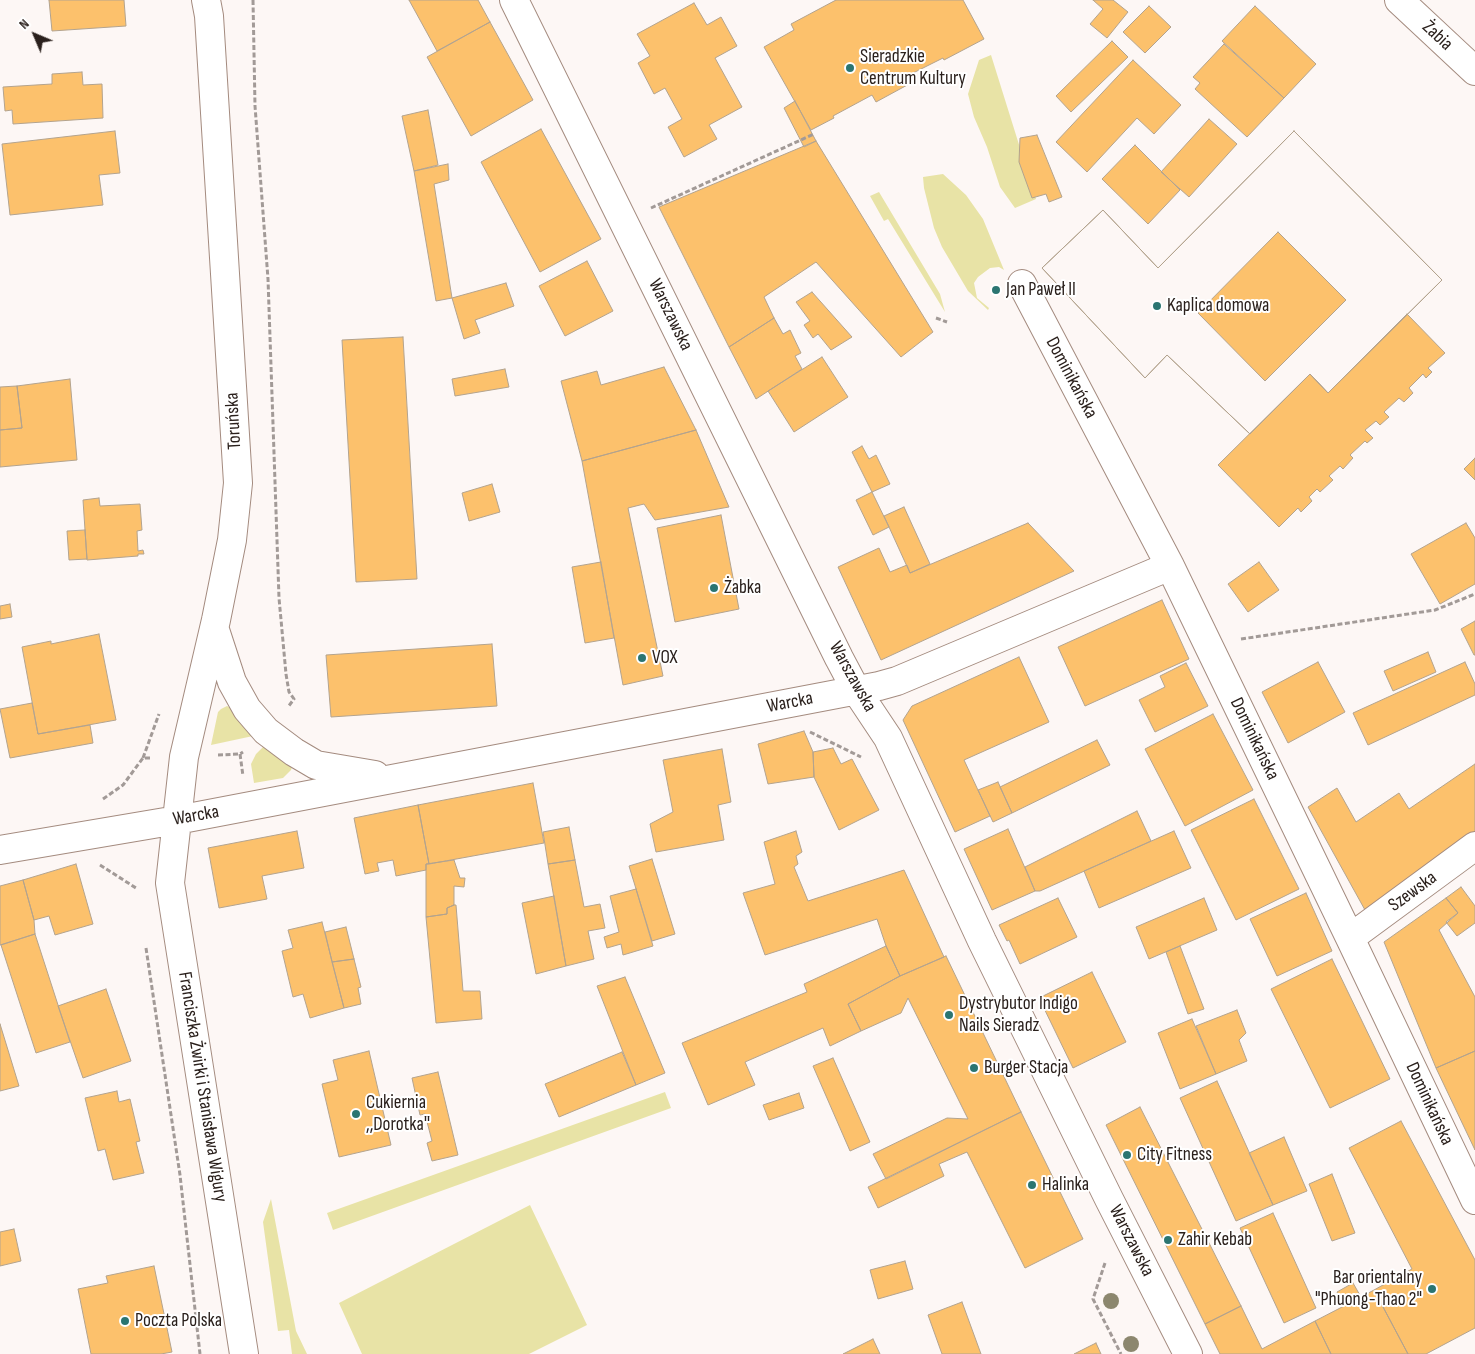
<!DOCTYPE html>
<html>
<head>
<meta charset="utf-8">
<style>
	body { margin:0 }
	#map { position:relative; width:1475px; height:1354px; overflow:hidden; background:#fdf7f5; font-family:"Sofia Sans Condensed",sans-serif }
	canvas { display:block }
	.north { position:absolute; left:10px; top:10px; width:50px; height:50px; -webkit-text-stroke:4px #fff; paint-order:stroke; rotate:315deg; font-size:14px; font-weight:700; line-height:20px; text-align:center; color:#2a201c }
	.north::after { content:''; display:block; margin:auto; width:18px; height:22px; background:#2a201c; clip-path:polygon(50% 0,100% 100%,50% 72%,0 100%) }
</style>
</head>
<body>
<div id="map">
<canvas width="1475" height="1354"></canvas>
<div class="north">N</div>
</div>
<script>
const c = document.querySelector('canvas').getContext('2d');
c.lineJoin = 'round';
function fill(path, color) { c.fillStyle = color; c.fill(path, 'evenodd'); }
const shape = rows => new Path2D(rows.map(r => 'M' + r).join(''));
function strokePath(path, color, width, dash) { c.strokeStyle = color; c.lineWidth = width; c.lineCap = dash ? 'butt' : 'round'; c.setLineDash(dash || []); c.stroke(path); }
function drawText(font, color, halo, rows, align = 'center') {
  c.font = font + ' "Sofia Sans Condensed",sans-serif'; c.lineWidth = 4; c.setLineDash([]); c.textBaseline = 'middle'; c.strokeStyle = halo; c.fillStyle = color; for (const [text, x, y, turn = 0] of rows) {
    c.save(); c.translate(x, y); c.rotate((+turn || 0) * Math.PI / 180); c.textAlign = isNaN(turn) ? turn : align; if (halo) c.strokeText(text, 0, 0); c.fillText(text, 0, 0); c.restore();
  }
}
const green = shape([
	[991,55,1036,199,1015,208,1000,187,987,147,974,117,968,94,979,60],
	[943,174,966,195,983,219,1004,270,999,267,990,268,978,277,974,283,977,298,989,308,988,310,968,291,942,247,934,228,924,188,923,177],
	[879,192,940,294,945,312,888,219,884,221,870,196],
	[227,706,233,709,253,736,211,745,218,712,221,709],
	[266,744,292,767,291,770,283,778,254,783,251,764,256,754],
	[665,1092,671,1108,333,1230,327,1213],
	[271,1199,296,1331,307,1354,292,1354,289,1330,278,1331,263,1222],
	[530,1205,587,1325,529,1354,362,1354,339,1303]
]);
const building = shape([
	[49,0,124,0,126,26,52,31,49,0],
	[409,0,478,0,490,22,437,51,409,0],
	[836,0,963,0,984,39,944,60,943,58,907,76,911,83,876,102,872,95,833,116,834,118,811,130,764,47,794,30,791,24,836,0],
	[1093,0,1113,0,1128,12,1107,38,1090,24,1103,9,1093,0],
	[694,3,707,25,721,17,737,46,715,58,742,107,709,125,717,139,684,157,668,127,682,119,665,88,654,94,638,63,650,56,637,34,694,3],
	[1149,6,1171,27,1145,53,1123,32,1149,6],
	[1255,6,1316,64,1284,98,1222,41,1255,6],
	[490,22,533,100,471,136,427,57,490,22],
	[1112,41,1128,57,1071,112,1056,96,1112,41],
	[1224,44,1284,98,1247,137,1195,89,1200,83,1193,77,1224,44],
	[1133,60,1181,105,1154,134,1137,118,1087,172,1056,142,1133,60],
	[82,72,83,85,102,84,103,118,13,124,12,110,5,111,3,87,52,84,52,74,82,72],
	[795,101,816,141,804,147,784,108,795,101],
	[428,110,438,165,414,171,402,116,428,110],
	[1209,119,1237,144,1189,197,1161,172,1209,119],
	[541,129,601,239,540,272,481,162,541,129],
	[115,131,120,173,99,175,103,205,10,215,2,144,115,131],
	[1294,131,1442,280,1328,393,1310,374,1250,434,1167,355,1145,378,1042,268,1103,210,1158,268,1294,131],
	[1278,232,1346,300,1265,381,1198,313,1278,232],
	[1294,131,1442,280,1328,393,1310,374,1250,434,1167,355,1145,378,1042,268,1103,210,1158,268,1294,131],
	[1037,135,1062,197,1049,202,1046,194,1032,198,1019,162,1020,138,1037,135],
	[816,141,933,332,901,357,816,262,764,297,774,318,729,347,659,207,816,141],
	[1135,145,1180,190,1148,224,1102,179,1135,145],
	[448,164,449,180,434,184,452,298,436,301,414,171,448,164],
	[587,261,613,311,565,336,539,286,587,261],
	[506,283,514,306,475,320,480,333,464,339,452,298,506,283],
	[812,292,852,337,831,350,818,334,813,338,804,325,810,321,796,302,812,292],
	[1407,314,1445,353,1428,368,1432,372,1426,378,1423,374,1409,388,1413,393,1404,402,1399,398,1384,412,1389,417,1380,425,1376,421,1365,430,1373,438,1367,443,1365,441,1350,455,1353,458,1343,469,1340,466,1329,476,1333,480,1320,492,1317,489,1309,497,1312,501,1301,512,1298,508,1279,527,1218,465,1310,374,1328,393,1407,314],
	[774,318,783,334,790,330,801,353,795,356,802,369,756,399,729,347,774,318],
	[403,337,417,579,356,582,342,340,403,337],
	[822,357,848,397,794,432,768,391,822,357],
	[664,367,696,430,582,461,561,381,597,371,601,385,664,367],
	[505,369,509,387,455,396,452,379,505,369],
	[70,379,77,460,0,467,0,430,22,428,17,386,70,379],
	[17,386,22,428,0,430,0,387,17,386],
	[696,430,729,507,655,520,644,504,628,508,663,676,623,685,582,461,696,430],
	[862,446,869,459,876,455,890,484,872,492,852,452,862,446],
	[1475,458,1475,480,1464,469,1475,458],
	[492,484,500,512,469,521,462,493,492,484],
	[872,492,889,527,873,535,856,500,872,492],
	[99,498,100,506,140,504,142,530,137,531,138,551,143,550,144,554,138,554,138,556,87,560,83,500,99,498],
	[904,507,930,564,910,573,884,516,904,507],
	[721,515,739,609,675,622,657,528,721,515],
	[1028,523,1074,571,881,660,838,567,879,548,890,572,907,565,910,573,1028,523],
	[1466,523,1475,538,1475,584,1440,604,1411,554,1466,523],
	[85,530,87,559,69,560,67,531,85,530],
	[601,562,614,638,585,643,572,567,601,562],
	[1259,562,1279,590,1248,612,1228,584,1259,562],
	[1162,600,1189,659,1085,706,1058,647,1162,600],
	[10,604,12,617,0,619,0,606,10,604],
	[1475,621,1475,655,1474,655,1461,629,1475,621],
	[99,634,116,720,38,734,22,647,51,641,51,644,99,634],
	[492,644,497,706,331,717,326,655,492,644],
	[1428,652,1436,672,1393,691,1384,671,1428,652],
	[1019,657,1049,722,964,760,990,816,955,832,903,720,912,706,1019,657],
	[1318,662,1345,712,1288,743,1262,692,1318,662],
	[1465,662,1475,684,1475,695,1368,745,1353,713,1465,662],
	[1186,663,1208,706,1155,732,1139,700,1165,687,1160,676,1186,663],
	[32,703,38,734,90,725,93,743,10,758,0,709,32,703],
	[1213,714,1253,790,1185,826,1145,749,1213,714],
	[804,731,813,752,814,777,768,784,758,744,804,731],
	[1097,740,1110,765,1012,813,1000,787,1097,740],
	[833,748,841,764,852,759,879,810,839,830,814,777,813,752,833,748],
	[722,749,731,802,718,805,724,840,656,852,650,824,673,812,663,760,722,749],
	[1475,764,1475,834,1365,910,1308,807,1337,788,1356,822,1399,793,1409,809,1475,764],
	[998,782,1012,813,993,822,978,790,998,782],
	[533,783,544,843,429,864,418,805,533,783],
	[1254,799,1299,889,1236,920,1191,830,1254,799],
	[418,805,429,864,426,864,426,870,396,876,393,860,377,863,379,871,365,874,354,818,418,805],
	[1137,811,1151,841,1040,891,1035,891,1025,867,1137,811],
	[569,827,575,860,548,864,543,832,569,827],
	[1008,829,1035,891,992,910,964,849,1008,829],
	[297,831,304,868,262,876,267,899,219,908,208,848,297,831],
	[796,831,802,852,796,856,798,864,794,867,808,901,904,870,944,957,900,976,886,946,877,919,765,955,743,893,775,884,764,842,796,831],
	[1174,831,1191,868,1099,908,1084,871,1174,831],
	[652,859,675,934,652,941,629,866,652,859],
	[454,860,460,878,465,878,464,887,454,886,454,905,447,908,447,914,426,917,426,864,454,860],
	[575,860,584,907,600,904,605,928,588,931,594,959,566,966,548,864,575,860],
	[76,864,93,924,55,935,49,916,34,920,23,880,76,864],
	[23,880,34,920,35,934,0,945,0,886,23,880],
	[1461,887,1475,906,1475,923,1457,936,1446,922,1458,913,1446,898,1461,887],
	[636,889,653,946,623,955,621,944,607,948,604,937,619,932,610,896,636,889],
	[1306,893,1332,951,1277,976,1250,919,1306,893],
	[554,896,566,966,536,974,522,903,554,896],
	[1058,898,1077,937,1020,964,1009,940,1007,941,999,925,1058,898],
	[1204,898,1217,930,1149,959,1136,927,1204,898],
	[1446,898,1458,913,1439,930,1475,997,1475,1051,1436,1068,1384,942,1446,898],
	[454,905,456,905,463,991,480,991,482,1019,436,1023,426,917,447,914,447,908,454,905],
	[322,922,344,1008,310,1018,303,994,293,997,282,951,293,948,288,930,322,922],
	[346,927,354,959,332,962,325,932,346,927],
	[35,934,70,1042,36,1053,1,945,35,934],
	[886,946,900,976,848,1004,861,1031,830,1046,823,1028,745,1062,755,1085,708,1105,682,1043,807,992,804,984,886,946],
	[1180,946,1204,1009,1188,1014,1166,952,1180,946],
	[946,956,1021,1112,886,1179,873,1154,947,1118,968,1119,908,998,901,1013,861,1031,848,1004,900,976,946,956],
	[354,959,361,987,358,988,361,1004,344,1008,332,962,354,959],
	[1332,959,1390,1079,1330,1108,1271,989,1332,959],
	[1092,972,1126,1042,1073,1068,1039,998,1092,972],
	[625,977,665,1073,636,1085,597,986,625,977],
	[106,989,131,1061,83,1078,58,1006,106,989],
	[1237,1010,1246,1033,1239,1040,1247,1061,1216,1074,1196,1026,1237,1010],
	[1192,1019,1216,1074,1180,1089,1158,1033,1192,1019],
	[0,1024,19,1086,0,1091,0,1024],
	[369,1051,391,1145,339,1157,322,1084,338,1080,333,1060,369,1051],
	[1475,1051,1475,1150,1436,1068,1475,1051],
	[622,1052,636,1085,559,1117,545,1084,622,1052],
	[833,1058,870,1142,850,1151,813,1066,833,1058],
	[438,1072,458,1155,432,1161,427,1143,432,1141,425,1114,420,1115,412,1078,438,1072],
	[1217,1081,1273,1205,1236,1221,1180,1098,1217,1081],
	[117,1091,119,1102,130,1099,140,1141,136,1142,144,1173,113,1180,105,1149,98,1151,85,1098,117,1091],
	[799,1093,804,1108,769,1120,763,1105,799,1093],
	[1140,1107,1241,1306,1205,1324,1106,1125,1140,1107],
	[1021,1112,1083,1239,1025,1268,967,1152,939,1164,944,1176,878,1208,868,1187,1021,1112],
	[1401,1121,1475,1260,1475,1328,1426,1354,1408,1354,1374,1290,1412,1269,1349,1148,1401,1121],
	[1284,1137,1307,1191,1273,1205,1249,1153,1284,1137],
	[1332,1174,1355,1233,1332,1241,1309,1184,1332,1174],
	[1273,1213,1316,1308,1284,1323,1240,1228,1273,1213],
	[14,1229,21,1261,0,1266,0,1232,14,1229],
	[905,1261,913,1289,878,1299,870,1270,905,1261],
	[154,1266,172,1352,161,1354,91,1354,78,1289,108,1283,106,1276,154,1266],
	[1353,1283,1361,1297,1374,1290,1408,1354,1331,1354,1315,1321,1344,1306,1337,1292,1353,1283],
	[962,1302,981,1354,942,1354,928,1315,962,1302],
	[1241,1306,1262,1349,1315,1321,1331,1354,1220,1354,1205,1324,1241,1306],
	[873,1339,880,1354,843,1354,873,1339],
	[1096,1343,1101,1354,1074,1354,1096,1343]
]);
const path = shape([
	[253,0,255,106,268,279,279,598,286,674,289,692,294,699,288,707],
	[651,208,814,134],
	[936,318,947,322],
	[1241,639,1435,610,1475,594],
	[810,732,861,757],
	[240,754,243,776],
	[218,755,240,754,243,752],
	[143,758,159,714],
	[103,799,123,785,143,758,151,758],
	[100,865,136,888],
	[146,948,180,1175,200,1354],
	[1105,1263,1093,1299,1121,1354]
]);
const street = shape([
	[206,0,209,16,238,483,232,540,216,620,184,757,170,883,244,1354],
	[514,0,839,658,856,690,888,738,982,941,1109,1199,1188,1354],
	[1399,0,1475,71],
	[1022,284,1170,566,1350,938,1475,1200],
	[215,630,232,682,247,709,266,731,294,752,316,765,375,775],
	[0,850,177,820,879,686,897,681,1170,566],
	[1350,938,1475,846]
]);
const trees = [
	[1111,1301],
	[1131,1344]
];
const markers = [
	[850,68,5,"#2b7571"],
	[996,290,5,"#2b7571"],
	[1157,306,5,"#2b7571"],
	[714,588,5,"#2b7571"],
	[642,658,5,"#2b7571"],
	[949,1015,5,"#2b7571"],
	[974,1068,5,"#2b7571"],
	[356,1114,5,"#2b7571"],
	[1127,1155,5,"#2b7571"],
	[1032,1185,5,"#2b7571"],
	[1168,1240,5,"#2b7571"],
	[1432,1289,5,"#2b7571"],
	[125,1321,5,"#2b7571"]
];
const streetNames = [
	["Żabia",1437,36,43],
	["Warszawska",670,315,64],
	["Dominikańska",1071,378,62],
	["Toruńska",234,421,-93],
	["Warszawska",852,677,61],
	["Warcka",790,703,-11],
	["Dominikańska",1254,739,64],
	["Warcka",196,816,-10],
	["Szewska",1413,892,-36],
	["Franciszka Żwirki i Stanisława Wigury",202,1087,81],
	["Dominikańska",1429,1104,65],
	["Warszawska",1131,1241,63]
];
const poiNames = [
	["Sieradzkie",860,57],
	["Centrum Kultury",860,79],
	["Jan Paweł II",1006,290],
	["Kaplica domowa",1167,306],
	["Żabka",724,588],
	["VOX",652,658],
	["Dystrybutor Indigo",959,1004],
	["Nails Sieradz",959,1026],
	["Burger Stacja",984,1068],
	["Cukiernia",366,1103],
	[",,Dorotka''",366,1125],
	["City Fitness",1137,1155],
	["Halinka",1042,1185],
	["Zahir Kebab",1178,1240],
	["Bar orientalny",1422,1278,"right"],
	["\"Phuong-Thao 2\"",1422,1300,"right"],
	["Poczta Polska",135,1321]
];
fill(green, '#e8e3a6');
fill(building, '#fcc16c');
strokePath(building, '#b3a38e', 1);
strokePath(street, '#a48b7f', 30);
strokePath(path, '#a29a97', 3, [5, 2.5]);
strokePath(street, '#fff', 28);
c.fillStyle = '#8c876e';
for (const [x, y] of trees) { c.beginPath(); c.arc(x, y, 8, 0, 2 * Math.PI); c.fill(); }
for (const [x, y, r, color] of markers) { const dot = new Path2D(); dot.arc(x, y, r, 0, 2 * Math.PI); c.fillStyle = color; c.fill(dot); strokePath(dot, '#fff', 2); }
drawText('19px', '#2a201c', '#fff', streetNames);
drawText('19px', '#2a201c', '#fff', poiNames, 'left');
</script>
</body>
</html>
